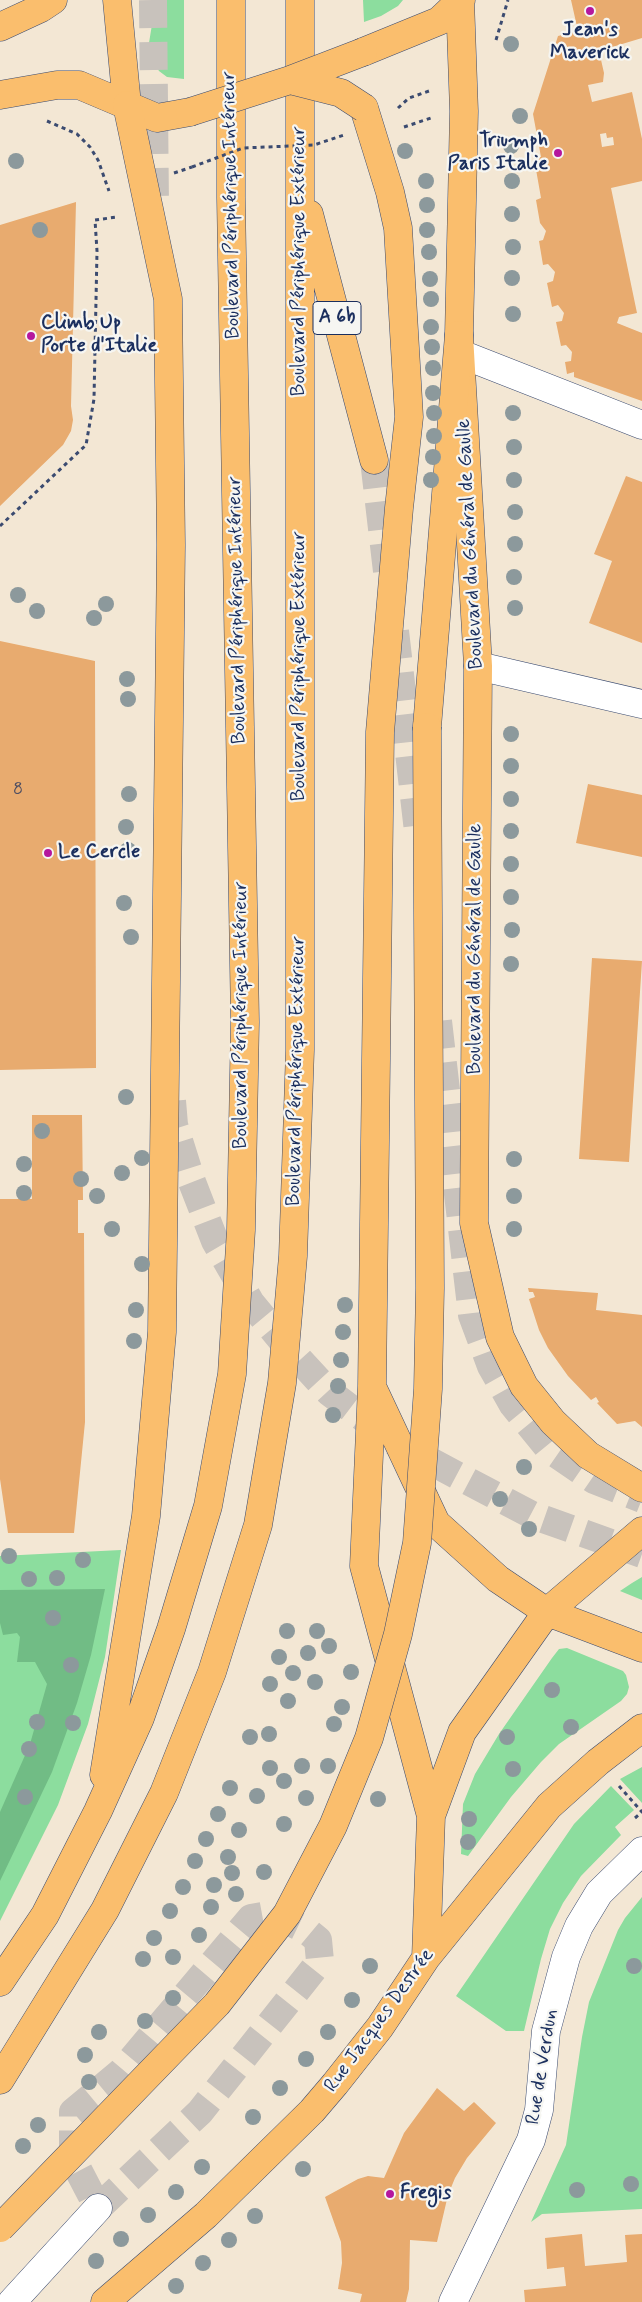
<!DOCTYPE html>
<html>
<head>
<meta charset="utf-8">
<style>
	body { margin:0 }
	canvas { display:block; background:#f3e7d4 }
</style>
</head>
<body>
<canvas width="642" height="2302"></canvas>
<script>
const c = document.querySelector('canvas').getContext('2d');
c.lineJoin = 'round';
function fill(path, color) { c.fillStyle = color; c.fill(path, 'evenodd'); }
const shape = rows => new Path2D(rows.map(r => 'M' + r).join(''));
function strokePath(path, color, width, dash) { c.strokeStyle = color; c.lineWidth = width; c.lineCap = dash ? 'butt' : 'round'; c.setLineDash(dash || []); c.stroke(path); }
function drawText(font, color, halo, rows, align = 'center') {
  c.font = font + ' Mynerve,sans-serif'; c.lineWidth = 4.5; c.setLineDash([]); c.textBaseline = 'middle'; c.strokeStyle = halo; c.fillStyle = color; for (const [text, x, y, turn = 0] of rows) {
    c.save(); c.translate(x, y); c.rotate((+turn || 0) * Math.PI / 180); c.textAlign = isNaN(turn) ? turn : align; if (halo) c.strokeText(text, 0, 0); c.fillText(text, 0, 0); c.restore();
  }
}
const green = shape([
	[156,0,184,0,184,79,167,77,159,71,150,57,148,49],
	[363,0,403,0,398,6,381,16,364,22],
	[121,1550,105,1657,88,1724,58,1805,0,1921,0,1556],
	[642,1577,642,1600,620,1591,632,1583],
	[567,1648,623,1671,626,1675,629,1687,627,1694,621,1701,559,1744,541,1762,511,1797,468,1856,461,1854,463,1804,475,1774,499,1734,552,1658,559,1649],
	[642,1767,642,1803,620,1779],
	[611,1786,634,1810,615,1827,621,1835,581,1876,563,1903,550,1929,541,1959,524,2031,506,2031,456,1996,574,1824],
	[642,1897,642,2209,542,2214,531,2222,566,2145,582,2037,589,2002,618,1930,625,1918]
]);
const forest = shape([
	[105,1589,91,1655,77,1703,52,1772,0,1881,0,1812,30,1744,47,1684,35,1662,17,1662,20,1637,17,1633,3,1635,0,1623,0,1590]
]);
const building = shape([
	[571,0,642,0,642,38,599,51,604,73,603,82,588,85,592,102,632,92,642,139,642,181,611,188,637,313,619,317,617,323,642,333,642,401,574,377,574,372,567,374,565,362,571,361,572,352,566,345,561,346,556,322,562,321,564,313,558,305,552,307,547,283,553,281,555,272,548,264,543,265,539,241,543,240,546,231,540,223,536,200,541,198,534,158,541,157,533,114,558,36,578,31],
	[606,133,607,138,613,137,614,145,602,147,600,134],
	[76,202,71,406,73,420,71,431,63,445,0,506,0,225],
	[626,476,642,482,642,643,589,623,612,561,594,554],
	[0,641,95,661,96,1068,0,1070],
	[588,784,642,795,642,857,576,843],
	[592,958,642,961,629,1162,579,1159],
	[32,1115,82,1115,83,1200,78,1200,78,1233,84,1233,85,1422,74,1533,8,1533,0,1479,0,1199,32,1199],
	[528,1288,598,1293,596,1310,642,1315,642,1427,635,1421,617,1424,597,1403,599,1402,596,1397,591,1400,568,1376,548,1348,539,1330,529,1299,535,1297,533,1292,529,1292],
	[437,2088,464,2111,474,2102,496,2123,467,2158,455,2178,448,2195,437,2242,410,2240,409,2289,406,2302,360,2302,362,2294,338,2289,342,2263,341,2242,325,2197,358,2179,368,2176,384,2178,404,2133],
	[582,2234,585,2266,627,2262,625,2235,642,2234,642,2302,525,2302,524,2290,566,2286,564,2267,547,2269,545,2238]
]);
const minorTunnel = shape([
	[273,1914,306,1930,318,1940,320,1961,200,2112,98,2208,73,2160,73,2112,121,2072,251,1918,273,1914]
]);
const highwayTunnel = shape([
	[153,0,155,208],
	[374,460,387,571],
	[395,631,418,831],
	[438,1021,472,1315,491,1366,513,1405,549,1449,594,1480,642,1499],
	[172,1101,174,1125,192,1182,215,1241,251,1303,284,1343,329,1392,396,1443,532,1515,642,1554]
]);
const path = shape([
	[496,40,508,0],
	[398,108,409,98,429,91],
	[47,121,77,134,90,147,98,160,109,191],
	[404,127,431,118],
	[174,173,192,167],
	[0,526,86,445,94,399,97,251,95,220,117,217],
	[619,1786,642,1812,635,1818]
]);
const minor = shape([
	[461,354,642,425],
	[478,666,642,704],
	[12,2302,98,2208],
	[453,2302,531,2140,539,2110,546,2031,566,1957,579,1926,599,1893,642,1851]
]);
const major = shape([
	[117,0,127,105],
	[460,0,464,111,459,335,478,666,474,1223,500,1337,524,1386,553,1422,588,1455,642,1488],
	[0,27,41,8,53,0],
	[363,52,439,21,461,0],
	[0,95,57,85,79,85,157,118,190,112],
	[364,108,390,192,398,228,409,417,399,508,380,732,372,1387,364,1566,431,1816],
	[374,1391,436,1523,498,1579,547,1612,642,1648],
	[426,1958,431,1816,462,1732,547,1612,642,1531],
	[105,2302,206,2215,312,2111,335,2084,380,2027,426,1958,549,1806,598,1762,642,1728]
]);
const highway = shape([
	[309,214,374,460],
	[427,727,459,335],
	[104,1775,146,1516,162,1332,171,545,168,299,127,105],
	[0,1982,45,1915,98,1811,140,1718,171,1629,208,1506,232,1374,241,1230,245,1022,231,198,231,0],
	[0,2080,105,1910,164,1793,212,1672,258,1525,282,1383,293,1256,300,1050,300,0]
]);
const pathBridge = shape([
	[192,167,243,148,314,145,344,135]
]);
const majorBridge = shape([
	[290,80,341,93,364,108],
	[190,112,290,80,363,52]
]);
const highwayBridge = shape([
	[0,2228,217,2004,287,1914,333,1826,369,1738,398,1634,417,1543,428,1389,430,1288,427,727]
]);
const trees = [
	[511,44],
	[520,116],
	[511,146],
	[405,151],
	[16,161],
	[426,181],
	[512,181],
	[427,205],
	[512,214],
	[40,230],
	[427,230],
	[513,247],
	[429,252],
	[512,278],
	[430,279],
	[431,299],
	[513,314],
	[431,327],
	[432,347],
	[433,368],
	[433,393],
	[434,413],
	[513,413],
	[434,436],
	[514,447],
	[433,457],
	[431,480],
	[514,480],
	[515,512],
	[515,544],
	[514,577],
	[18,595],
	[106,604],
	[515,608],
	[37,611],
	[94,618],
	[127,679],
	[128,699],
	[511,734],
	[511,766],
	[129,794],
	[511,799],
	[126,827],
	[511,831],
	[128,850],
	[511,864],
	[511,897],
	[124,903],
	[512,930],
	[131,937],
	[511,964],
	[126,1097],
	[42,1131],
	[142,1158],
	[514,1159],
	[24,1164],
	[122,1173],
	[81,1179],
	[24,1193],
	[97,1196],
	[514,1196],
	[112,1229],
	[514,1229],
	[142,1264],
	[345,1305],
	[136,1310],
	[343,1332],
	[134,1341],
	[341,1360],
	[338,1386],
	[333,1415],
	[524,1467],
	[500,1499],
	[529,1529],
	[9,1556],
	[83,1560],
	[57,1578],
	[29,1579],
	[53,1618],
	[287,1631],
	[317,1631],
	[329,1646],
	[308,1653],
	[279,1657],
	[71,1665],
	[351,1672],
	[293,1673],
	[315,1682],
	[270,1684],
	[552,1690],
	[288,1701],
	[342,1707],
	[37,1722],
	[73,1723],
	[334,1724],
	[571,1727],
	[269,1734],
	[250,1737],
	[507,1737],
	[29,1749],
	[302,1766],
	[328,1766],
	[270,1768],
	[513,1769],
	[284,1781],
	[230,1788],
	[257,1796],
	[25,1797],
	[306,1798],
	[378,1799],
	[218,1814],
	[469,1819],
	[284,1824],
	[239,1830],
	[206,1839],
	[468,1842],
	[228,1857],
	[195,1861],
	[264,1872],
	[232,1873],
	[214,1885],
	[183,1887],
	[236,1894],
	[211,1907],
	[170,1911],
	[199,1935],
	[154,1938],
	[173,1957],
	[143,1959],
	[370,1966],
	[634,1966],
	[173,1998],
	[352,2000],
	[145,2021],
	[99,2032],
	[328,2032],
	[85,2055],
	[306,2059],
	[89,2082],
	[280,2088],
	[253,2117],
	[38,2125],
	[23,2146],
	[202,2167],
	[303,2169],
	[631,2184],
	[577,2190],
	[176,2192],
	[148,2215],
	[255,2216],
	[121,2239],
	[229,2240],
	[96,2261],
	[203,2263],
	[176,2286]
];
const markers = [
	[590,11,5,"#b5179e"],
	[558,153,5,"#b5179e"],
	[31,336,5,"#b5179e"],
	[48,853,5,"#b5179e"],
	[390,2194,5,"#b5179e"]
];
const numberNames = [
	["8",18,790]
];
const shields = [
	[337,318,48]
];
const shieldNames = [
	["A 6b",337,318]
];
const poiNames = [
	["Jean's",590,31,"center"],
	["Maverick",590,54,"center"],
	["Triumph",548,142,"right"],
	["Paris Italie",548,165,"right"],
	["Climb Up",41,324],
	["Porte d'Italie",41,347],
	["Le Cercle",58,853],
	["Fregis",400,2194]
];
const streetNames = [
	["Boulevard Périphérique Intérieur",232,205,-91],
	["Boulevard Périphérique Extérieur",300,261,-90],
	["Boulevard du Général de Gaulle",471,544,-93],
	["Boulevard Périphérique Intérieur",238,610,-91],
	["Boulevard Périphérique Extérieur",300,666,-90],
	["Boulevard du Général de Gaulle",476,949,-90],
	["Boulevard Périphérique Intérieur",242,1015,-90],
	["Boulevard Périphérique Extérieur",297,1071,-89],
	["Rue Jacques Destrée",380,2021,-54],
	["Rue de Verdun",543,2067,-81]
];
fill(green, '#8cdd9e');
fill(forest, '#71bc85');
fill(building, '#e8ab6f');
strokePath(minorTunnel, '#c8c2bc', 28, [28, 14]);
strokePath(highwayTunnel, '#c8c2bc', 28, [28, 14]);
strokePath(minor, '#3b4b70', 29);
strokePath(major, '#3b4b70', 29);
strokePath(highway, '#3b4b70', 29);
strokePath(path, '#3b4b70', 3, [4, 4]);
strokePath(minor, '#fff', 28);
strokePath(major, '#fabe6d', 28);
strokePath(highway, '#fabe6d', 28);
strokePath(majorBridge, '#3b4b70', 29, []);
strokePath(highwayBridge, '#3b4b70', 29, []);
strokePath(pathBridge, '#3b4b70', 3, [4, 4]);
strokePath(majorBridge, '#fabe6d', 28);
strokePath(highwayBridge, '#fabe6d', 28);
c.fillStyle = '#8c999c';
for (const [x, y] of trees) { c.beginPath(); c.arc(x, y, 8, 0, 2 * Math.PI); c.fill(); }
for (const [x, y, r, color] of markers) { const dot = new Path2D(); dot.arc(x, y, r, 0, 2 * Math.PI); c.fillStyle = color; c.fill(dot); strokePath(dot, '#f6f6f2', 2); }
drawText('18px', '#4e4e62', null, numberNames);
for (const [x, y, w] of shields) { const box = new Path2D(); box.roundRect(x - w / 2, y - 16.5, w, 33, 4); c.fillStyle = '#f6f6f2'; c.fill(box); strokePath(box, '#1b2f5e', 1); }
drawText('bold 19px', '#1b2f5e', null, shieldNames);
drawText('bold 20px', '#1b2f5e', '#f6f6f2', poiNames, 'left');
drawText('20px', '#1b2f5e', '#f6f6f2', streetNames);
</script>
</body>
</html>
